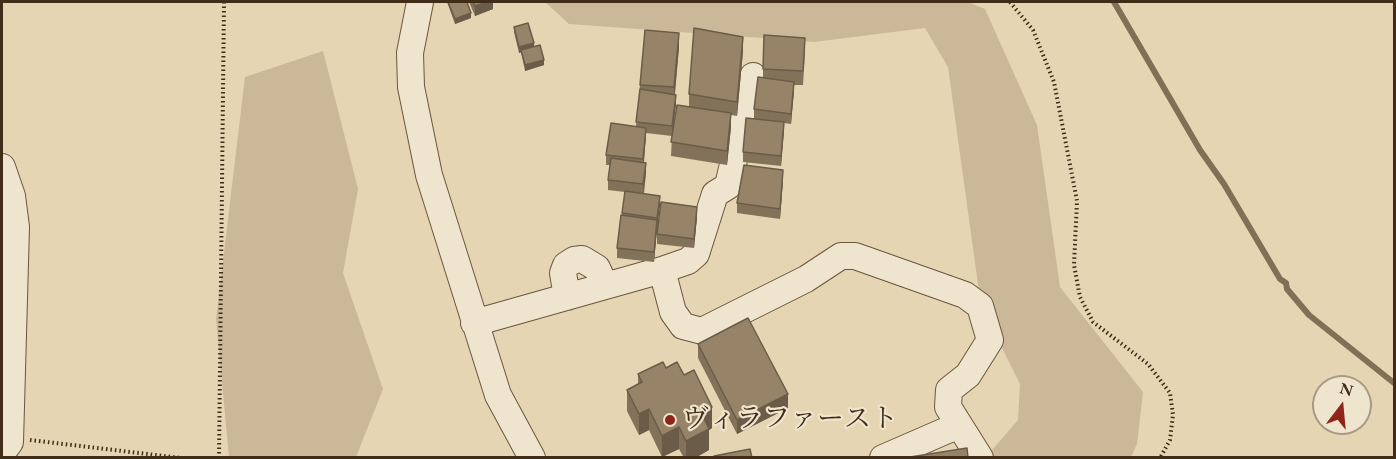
<!DOCTYPE html>
<html>
<head>
<meta charset="utf-8">
<style>
	body { margin:0 }
	#map { position:relative; width:1396px; height:459px; overflow:hidden; background:#e6d5b2; font-family:"EB Garamond",serif }
	canvas { display:block }
	.frame { position:absolute; inset:0; border:3px solid #412c18; pointer-events:none }
	.north { position:absolute; left:1312px; top:375px; width:60px; height:60px; box-sizing:border-box; background:#efe4cd; border:2px solid #a99a85; border-radius:50%; rotate:16deg; font-size:16px; font-weight:700; line-height:24px; text-align:center; color:#412c18 }
	.north::after { content:''; display:block; margin:auto; width:21px; height:27px; background:#8f2418; clip-path:polygon(50% 0,100% 100%,50% 72%,0 100%) }
</style>
</head>
<body>
<div id="map">
<canvas width="1396" height="459"></canvas>
<div class="frame"></div>
<div class="north">N</div>
</div>
<script>
const c = document.querySelector('canvas').getContext('2d');
c.lineJoin = 'round';
function fill(path, color) { c.fillStyle = color; c.fill(path, 'evenodd'); }
const shape = rows => new Path2D(rows.map(r => 'M' + r).join(''));
function strokePath(path, color, width, dash) { c.strokeStyle = color; c.lineWidth = width; c.lineCap = dash ? 'butt' : 'round'; c.setLineDash(dash || []); c.stroke(path); }
function drawText(font, color, halo, rows, align = 'center') {
  c.font = font + ' "EB Garamond","Noto Serif JP",serif'; c.lineWidth = 4.5; c.setLineDash([]); c.textBaseline = 'middle'; c.strokeStyle = halo; c.fillStyle = color; for (const [text, x, y, turn = 0] of rows) {
    c.save(); c.translate(x, y); c.rotate((+turn || 0) * Math.PI / 180); c.textAlign = isNaN(turn) ? turn : align; if (halo) c.strokeText(text, 0, 0); c.fillText(text, 0, 0); c.restore();
  }
}
const green = shape([
	[545,2,968,2,985,9,1037,125,1060,287,1143,392,1137,444,1131,457,986,457,1018,420,1020,384,981,306,948,67,925,28,814,42,763,38,569,24],
	[323,51,358,189,343,273,383,389,356,457,229,457,216,319,245,77]
]);
const stream = shape([
	[1114,2,1200,150,1224,184,1280,279,1286,283,1287,289,1309,315,1394,383]
]);
const path = shape([
	[1010,2,1033,30,1054,82,1077,201,1074,265,1080,297,1093,322,1148,364,1170,393,1173,415,1170,440,1160,458],
	[30,440,181,458],
	[219,458,224,2]
]);
const minor = shape([
	[420,2,410,53,411,87,429,175,498,395,532,458],
	[2,167,12,196,16,227,10,442,2,453],
	[662,270,673,312,683,326,702,331,806,279,841,256,855,256,965,295,980,306,990,340,968,375,949,390,948,407,980,458],
	[567,297,563,273,566,265,574,260,582,259,597,268,605,286],
	[474,323,662,270,688,261,696,254,715,194,728,186,753,76],
	[883,458,959,425]
]);
const wall = shape([
	[447,2,467,2,471,18,455,24],
	[469,2,493,2,493,9,475,16],
	[514,27,534,46,544,65,525,71,521,52,519,53,514,32],
	[679,47,675,94,676,104,673,130,689,107,689,94,743,51,737,116,731,115,731,127,727,165,671,156,672,136,646,133,644,163,646,173,644,194,660,196,654,262,617,258,617,248,625,192,608,190,608,180,610,165,606,165,606,155,636,126,640,85],
	[805,52,803,85,794,85,791,124,784,123,781,166,743,162,743,152,754,119,754,109,763,78,763,69],
	[783,180,780,219,737,213,737,203],
	[697,217,694,248,657,244,657,234],
	[698,344,788,408,737,434,698,358],
	[666,368,684,375,712,428,709,430,709,450,695,458,684,458,679,449,662,457,649,430,639,435,627,411,627,390,638,384,638,374]
]);
const shadedWall = shape([
	[487,2,493,2,493,9,475,16,475,6],
	[471,13,471,18,455,24,455,19],
	[679,33,679,47,674,101,674,87],
	[743,37,743,51,737,116,737,102],
	[534,43,534,49,519,53,519,47],
	[544,60,544,65,525,71,525,65],
	[794,82,794,92,791,124,791,114],
	[676,95,676,104,672,136,672,126],
	[731,113,731,127,727,165,727,151],
	[784,122,784,132,781,166,781,156],
	[646,128,646,137,643,169,643,159],
	[646,163,646,173,643,194,643,184],
	[783,170,783,180,780,219,780,209],
	[660,196,660,206,657,228,657,218],
	[697,207,697,217,694,248,694,239],
	[657,220,657,230,654,262,654,252],
	[788,394,788,408,737,434,737,420],
	[712,407,712,428,709,430,709,450,695,458,686,458,686,441,701,412],
	[649,409,649,430,639,435,639,414],
	[679,427,679,449,662,457,662,436]
]);
const building = shape([
	[448,2,467,2,471,13,455,19,448,2],
	[473,2,487,2,475,6,473,2],
	[528,23,534,43,519,47,514,27,528,23],
	[694,28,743,37,737,102,689,94,694,28],
	[645,30,679,33,674,87,640,85,645,30],
	[764,35,805,38,803,71,763,69,764,35],
	[540,45,544,60,525,65,521,50,540,45],
	[758,77,794,82,791,114,754,109,758,77],
	[640,89,676,95,672,126,636,122,640,89],
	[677,105,731,113,727,151,671,142,677,105],
	[746,118,784,122,781,156,743,152,746,118],
	[611,123,646,128,643,159,606,155,611,123],
	[611,158,646,163,643,184,608,180,611,158],
	[744,165,783,170,780,209,737,203,744,165],
	[625,191,660,196,657,218,622,213,625,191],
	[661,202,697,207,694,239,657,234,661,202],
	[621,215,657,220,654,252,617,248,621,215],
	[748,318,788,394,737,420,698,344,748,318],
	[663,362,666,368,677,362,684,375,694,370,712,407,701,412,709,429,686,441,679,427,662,436,649,409,639,414,627,390,642,382,638,374,663,362],
	[967,448,968,458,904,458,967,448],
	[750,449,752,458,714,458,714,456,750,449]
]);
const markers = [
	[670,420,6,"#8f2418"]
];
const poiNames = [
	["ヴィラファースト",682,420]
];
fill(green, '#cab898');
strokePath(stream, '#826f55', 6);
strokePath(minor, '#6a563e', 28);
strokePath(path, '#412c18', 4, [1.5, 3]);
strokePath(minor, '#efe4cd', 26);
fill(wall, '#827259');
fill(shadedWall, '#6a5c49');
fill(building, '#978468');
strokePath(building, '#6a5c49', 1.5);
for (const [x, y, r, color] of markers) { const dot = new Path2D(); dot.arc(x, y, r, 0, 2 * Math.PI); c.fillStyle = color; c.fill(dot); strokePath(dot, '#efe4cd', 2); }
drawText('27px', '#412c18', '#efe4cd', poiNames, 'left');
</script>
</body>
</html>
